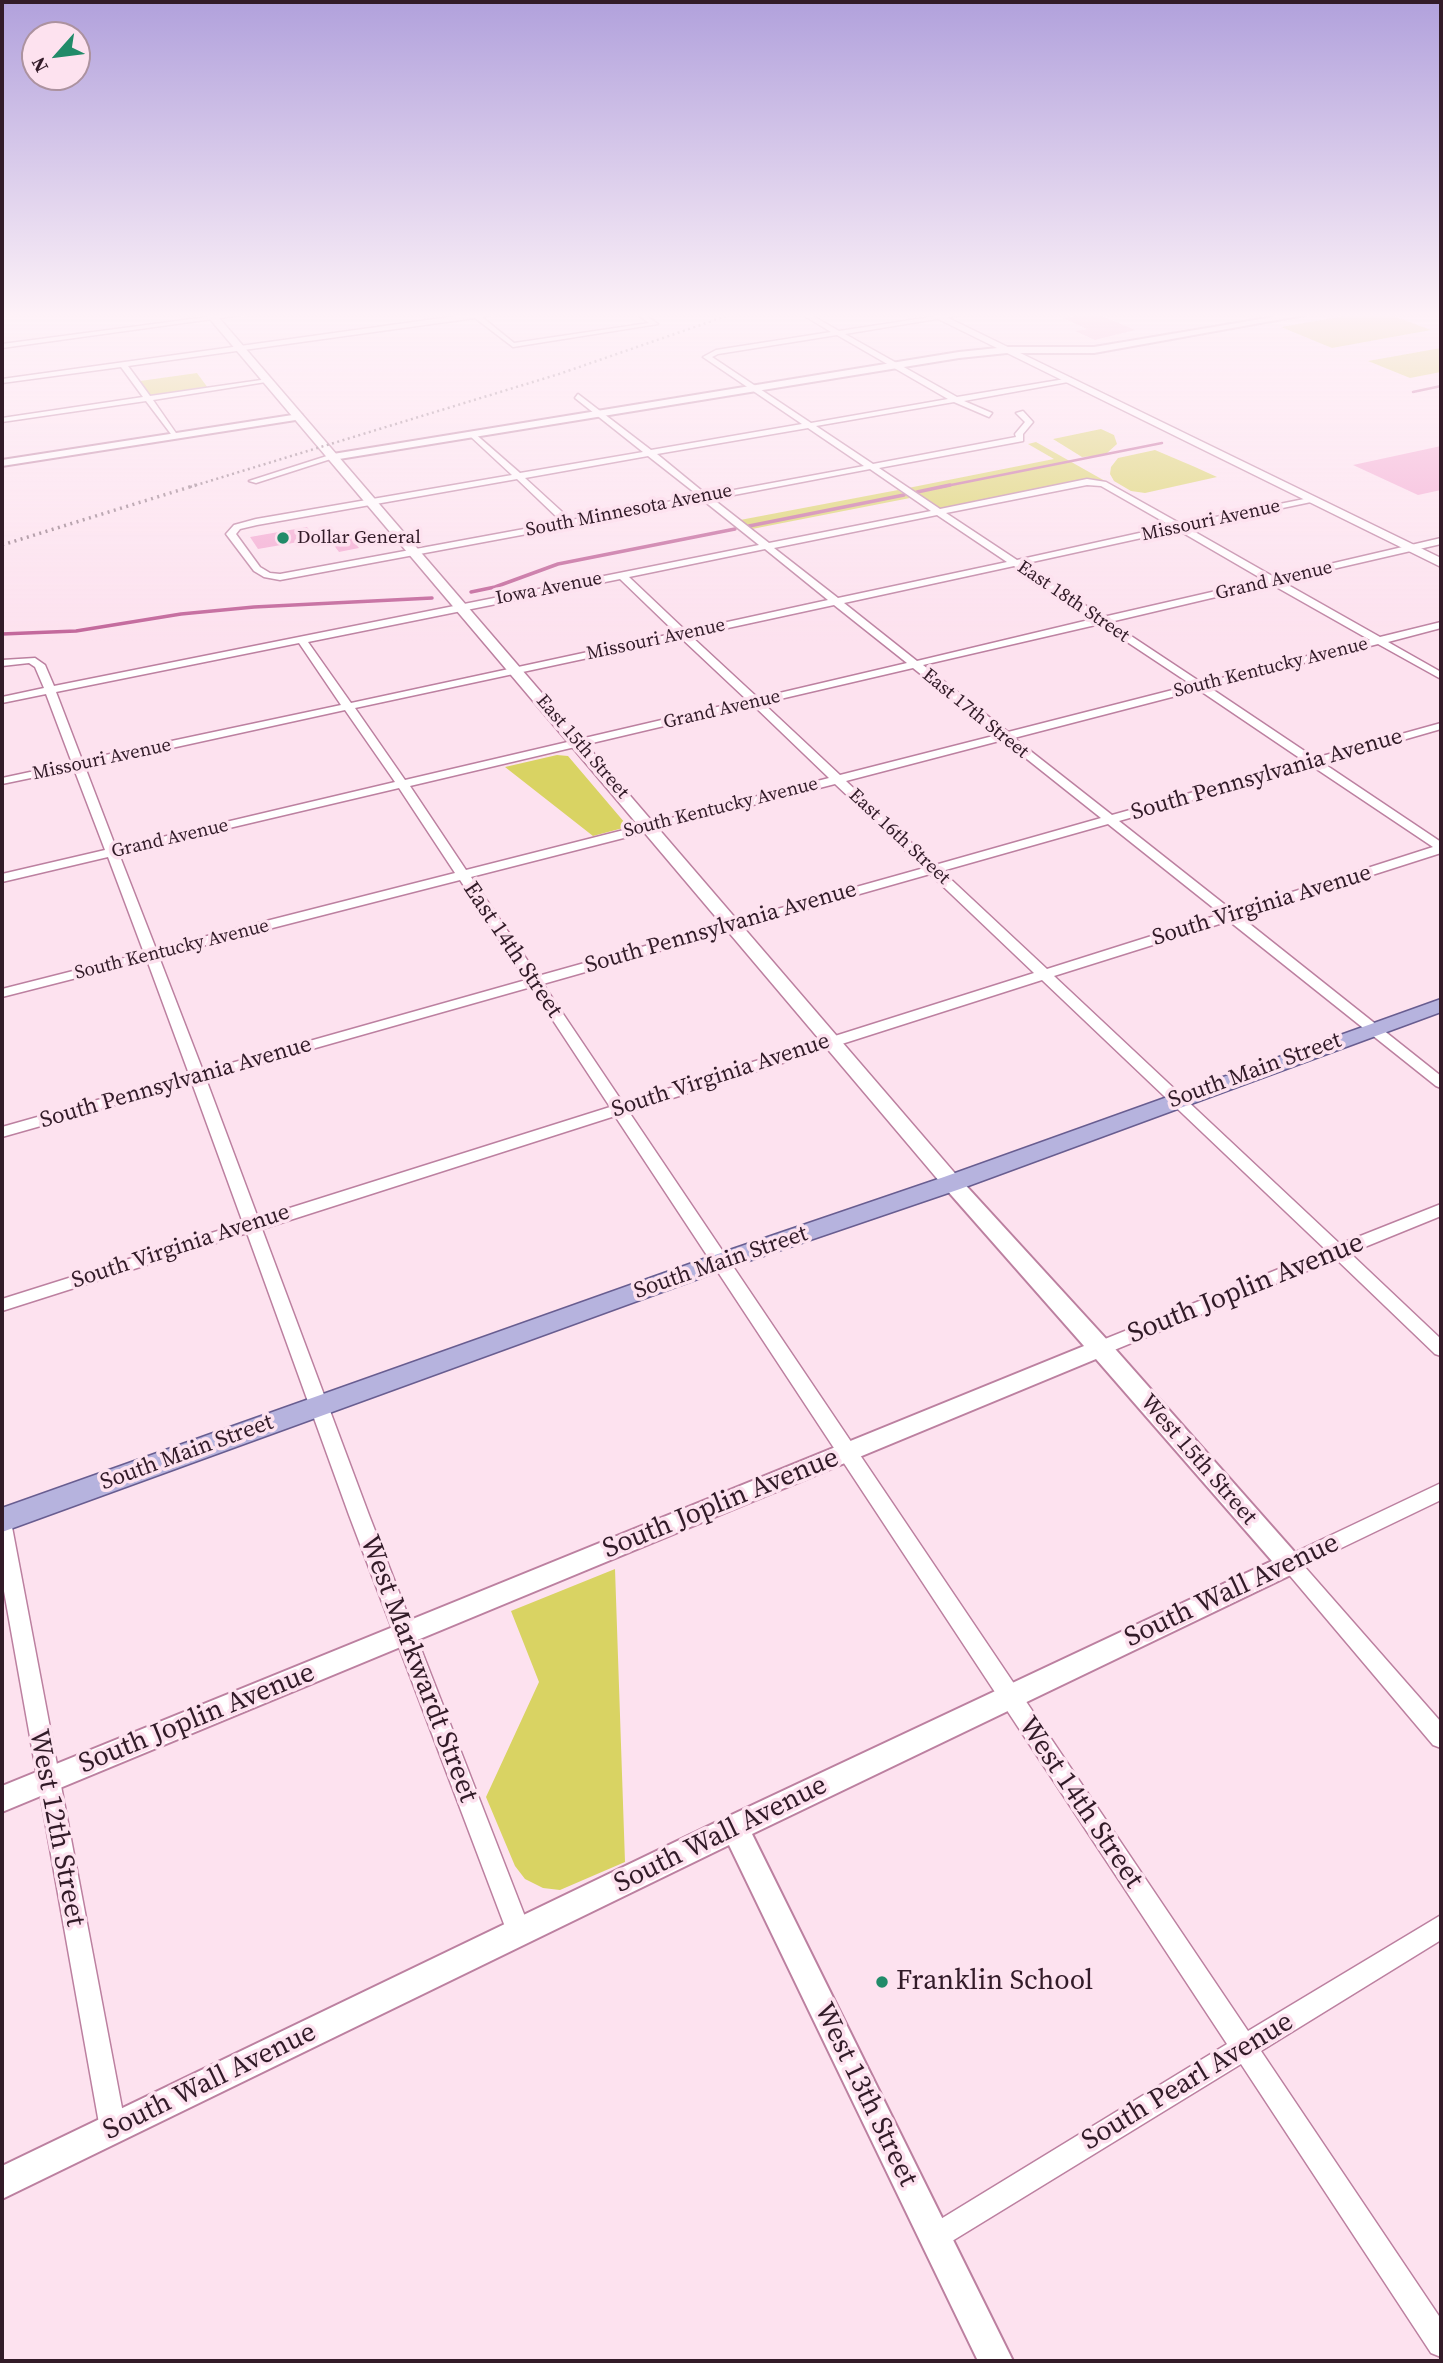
<!DOCTYPE html>
<html>
<head>
<meta charset="utf-8">
<style>
	body { margin:0 }
	#map { position:relative; width:1443px; height:2363px; overflow:hidden; background:#fde2ef; font-family:"Source Serif 4",serif }
	canvas { display:block }
	.frame { position:absolute; inset:0; border:4px solid #321b28; pointer-events:none }
	.north { position:absolute; left:21px; top:21px; width:70px; height:70px; box-sizing:border-box; background:#fde2ef; border:2px solid #ac929f; border-radius:50%; rotate:242deg; font-size:19px; font-weight:700; line-height:28px; text-align:center; color:#321b28 }
	.north::after { content:''; display:block; margin:auto; width:24px; height:32px; background:#218b69; clip-path:polygon(50% 0,100% 100%,50% 72%,0 100%) }
</style>
</head>
<body>
<div id="map">
<canvas width="1443" height="2363"></canvas>
<div class="frame"></div>
<div class="north">N</div>
</div>
<script>
const c = document.querySelector('canvas').getContext('2d');
c.lineJoin = 'round';
function fill(path, color) { c.fillStyle = color; c.fill(path, 'evenodd'); }
const shape = rows => new Path2D(rows.map(r => 'M' + r).join(''));
function strokePath(path, color, width, dash) { c.strokeStyle = color; c.lineWidth = width; c.lineCap = dash ? 'butt' : 'round'; c.setLineDash(dash || []); c.stroke(path); }
function drawText(font, color, halo, rows, align = 'center') {
  c.font = font + ' "Source Serif 4",serif'; c.lineWidth = 7; c.setLineDash([]); c.textBaseline = 'middle'; c.strokeStyle = halo; c.fillStyle = color; for (const [text, x, y, turn = 0] of rows) {
    c.save(); c.translate(x, y); c.rotate((+turn || 0) * Math.PI / 180); c.textAlign = isNaN(turn) ? turn : align; if (halo) c.strokeText(text, 0, 0); c.fillText(text, 0, 0); c.restore();
  }
}
const green = shape([
	[1367,312,1383,312,1431,330,1332,348,1281,327],
	[1441,348,1441,372,1410,378,1368,361],
	[197,373,208,388,152,396,149,395,140,381],
	[1101,429,1114,435,1117,444,1107,453,1097,456,1082,457,1053,439],
	[1036,442,1105,481,1085,481,945,509,939,508,908,488,1054,459,1028,444],
	[1155,450,1195,467,1217,477,1145,493,1131,491,1114,481,1110,474,1111,467,1118,458],
	[898,490,910,498,752,529,740,520],
	[557,755,568,756,625,823,621,825,623,828,593,836,505,767],
	[615,1569,625,1862,560,1890,543,1888,525,1879,515,1866,486,1797,539,1682,511,1611]
]);
const streamFar1 = shape([
	[1413,392,1441,386],
	[941,487,1162,443]
]);
const stream = shape([
	[917,492,950,485],
	[749,526,904,495],
	[471,592,495,587,558,564,735,529],
	[2,634,76,631,181,614,254,607,432,598]
]);
const building = shape([
	[1095,313,1135,330,1095,340,1075,331,1087,329,1063,318],
	[1441,446,1441,490,1418,495,1353,465],
	[307,527,316,539,258,549,250,537],
	[350,536,359,548,339,552,330,540]
]);
const minor = shape([
	[2,312,23,312,2,316,2,312],
	[245,312,263,312,2,348,2,344,245,312],
	[469,312,504,312,482,317,514,343,649,323,634,312,641,312,658,324,513,347,475,318,128,366,150,396,268,379,272,381,153,400,178,436,174,438,146,401,2,422,2,418,143,397,121,367,2,383,2,379,471,314,469,312],
	[798,312,806,312,839,331,963,312,979,312,845,334,957,397,1071,378,1068,382,964,401,992,413,989,417,954,402,816,426,873,464,1016,437,1015,434,1025,422,1016,413,1023,411,1033,422,1023,434,1023,441,879,468,940,509,1087,479,1106,482,1181,524,1314,497,1315,499,1311,502,1188,528,1274,577,1441,538,1441,544,1281,581,1380,637,1441,622,1441,628,1388,642,1441,672,1441,679,1378,644,1209,687,1315,758,1441,723,1441,729,1323,763,1441,842,1441,853,1241,917,1441,1076,1441,1088,1436,1086,1229,921,1054,976,1340,1244,1441,1204,1441,1216,1350,1253,1441,1339,1441,1356,1435,1354,1336,1259,1107,1353,1101,1355,1095,1353,1092,1348,1095,1343,1326,1250,1042,980,629,1112,1248,2031,1441,1915,1441,1940,1261,2051,1441,2319,1441,2357,1431,2353,1241,2064,944,2246,935,2250,926,2246,922,2237,926,2228,1227,2044,615,1116,262,1229,369,1515,531,1932,527,1940,519,1944,511,1940,507,1932,349,1515,247,1233,2,1311,2,1299,243,1223,192,1083,2,1137,2,1127,189,1074,147,960,2,997,2,989,144,953,108,857,2,882,2,874,105,850,74,769,2,784,2,778,72,763,46,694,2,703,2,697,44,688,35,667,29,663,2,666,2,660,35,658,45,665,54,686,759,545,704,501,280,580,264,577,254,571,226,534,234,525,256,519,512,475,470,436,473,432,520,473,643,452,575,398,578,394,651,450,802,424,703,357,716,350,831,332,798,312],
	[837,335,948,399,811,423,712,357,718,354,837,335],
	[808,428,864,466,707,495,657,454,808,428],
	[648,456,699,496,571,520,525,478,648,456],
	[870,469,931,511,769,543,713,499,870,469],
	[517,479,562,522,280,574,270,573,260,567,236,534,240,529,257,525,517,479],
	[1087,485,1101,486,1171,526,1017,560,946,513,1087,485],
	[937,515,1007,562,838,598,774,548,937,515],
	[1178,530,1264,580,1103,617,1023,564,1178,530],
	[765,549,828,600,686,631,629,577,765,549],
	[1014,566,1093,619,917,661,844,603,1014,566],
	[620,579,676,633,351,703,308,642,620,579],
	[1271,584,1370,640,1202,683,1110,622,1271,584],
	[834,605,907,663,758,698,691,636,834,605],
	[1100,624,1192,685,1008,732,923,665,1100,624],
	[681,638,747,700,405,780,355,708,681,638],
	[299,643,341,705,82,760,56,692,299,643],
	[913,668,997,735,840,775,763,703,913,668],
	[1199,690,1304,761,1112,815,1014,738,1199,690],
	[753,705,829,778,466,870,410,786,753,705],
	[345,710,395,782,116,848,85,767,345,710],
	[1003,740,1101,818,935,865,846,781,1003,740],
	[1312,766,1433,847,1233,911,1119,821,1312,766],
	[835,784,924,868,538,976,471,877,835,784],
	[399,788,455,873,156,949,119,854,399,788],
	[1108,824,1221,914,1047,969,942,871,1108,824],
	[930,874,1034,973,623,1103,543,984,930,874],
	[460,880,526,980,203,1071,159,957,460,880],
	[531,987,610,1107,258,1218,206,1079,531,987],
	[1261,312,1270,312,1283,318,1278,319,1261,312],
	[1436,312,1441,312,1441,315,1437,313,1436,312],
	[330,455,337,457,256,483,249,481,330,455],
	[1441,1483,1441,1500,1304,1566,1441,1722,1441,1748,1433,1745,1280,1564,1283,1558,1441,1483],
	[2,1519,9,1521,12,1527,126,2129,122,2138,113,2142,104,2138,100,2129,2,1580,2,1519]
]);
const tertiary = shape([
	[1303,312,1321,312,1094,353,1007,353,959,358,333,460,328,457,333,454,959,352,1007,347,1094,347,1303,312],
	[299,414,302,415,302,419,2,466,2,460,299,414],
	[952,1176,959,1178,1109,1342,1299,1557,1302,1564,1299,1571,752,1834,1013,2361,978,2361,729,1845,2,2199,2,2166,725,1818,1272,1561,1096,1359,2,1812,2,1786,1084,1346,945,1188,942,1183,945,1178,952,1176]
]);
const secondary = shape([
	[204,312,214,312,959,1178,963,1183,959,1188,952,1190,945,1188,204,312],
	[924,312,936,312,1441,558,1441,567,924,312]
]);
const primary = shape([
	[1441,999,1441,1012,960,1189,728,1268,2,1532,2,1508,712,1256,944,1177,1441,999]
]);
const railFar1 = shape([
	[190,487,559,374,738,312]
]);
const rail = shape([
	[2,545,196,485]
]);
const markers = [
	[283,538,7,"#218b69"],
	[882,1982,7,"#218b69"]
];
const farStreetnames = [
	["South Minnesota Avenue",629,511,-11],
	["Missouri Avenue",1211,521,-12],
	["Grand Avenue",1274,581,-13],
	["Iowa Avenue",549,589,-11],
	["East 18th Street",1073,602,34],
	["Missouri Avenue",656,640,-12],
	["South Kentucky Avenue",1271,668,-14],
	["Grand Avenue",722,710,-13],
	["East 17th Street",975,714,39],
	["East 15th Street",582,747,49],
	["Missouri Avenue",102,760,-12],
	["South Kentucky Avenue",721,808,-14],
	["East 16th Street",899,837,43],
	["Grand Avenue",170,839,-13],
	["South Kentucky Avenue",172,950,-14]
];
const farPoinames = [
	["Dollar General",297,538]
];
const streetNames = [
	["South Pennsylvania Avenue",1267,775,-16],
	["South Virginia Avenue",1262,906,-17],
	["South Pennsylvania Avenue",721,928,-16],
	["East 14th Street",512,950,56],
	["South Main Street",1255,1071,-20],
	["South Virginia Avenue",721,1076,-18],
	["South Pennsylvania Avenue",176,1083,-16],
	["South Virginia Avenue",181,1247,-18],
	["South Main Street",721,1263,-19],
	["South Main Street",187,1453,-20],
	["West 15th Street",1198,1460,49]
];
const nearStreetnames = [
	["South Joplin Avenue",1246,1289,-22],
	["South Joplin Avenue",721,1504,-22],
	["South Wall Avenue",1232,1591,-25],
	["West Markwardt Street",418,1669,69],
	["South Joplin Avenue",197,1719,-22],
	["West 14th Street",1080,1803,56],
	["West 12th Street",56,1828,79],
	["South Wall Avenue",721,1835,-26],
	["South Wall Avenue",210,2082,-26],
	["South Pearl Avenue",1188,2082,-31],
	["West 13th Street",865,2095,64]
];
const nearPoinames = [
	["Franklin School",896,1982]
];
fill(green, '#d9d363');
strokePath(streamFar1, '#c16499', 2.5);
strokePath(stream, '#c16499', 3.5);
fill(building, '#f3a9d1');
strokePath(minor, '#bc80a0', 3);
strokePath(tertiary, '#bc80a0', 4);
strokePath(secondary, '#bc80a0', 3);
strokePath(primary, '#685d90', 3);
fill(minor, '#fff');
fill(tertiary, '#fff');
fill(secondary, '#fff');
fill(primary, '#b6b3de');
strokePath(railFar1, '#917885', 2.5, [2, 3.5]);
strokePath(rail, '#917885', 3.5, [2, 4.5]);
const sky = c.createLinearGradient(0, 0, 0, 643);
sky.addColorStop(0, '#b1a1dc');
sky.addColorStop(0.49, '#fef2f8');
sky.addColorStop(1, '#fef2f800');
c.fillStyle = sky;
c.fillRect(0, 0, 1443, 643);
for (const [x, y, r, color] of markers) { const dot = new Path2D(); dot.arc(x, y, r, 0, 2 * Math.PI); c.fillStyle = color; c.fill(dot); strokePath(dot, '#fde2ef', 2.5); }
drawText('19px', '#321b28', '#fde2ef', farStreetnames);
drawText('19px', '#321b28', '#fde2ef', farPoinames, 'left');
drawText('23px', '#321b28', '#fde2ef', streetNames);
drawText('28px', '#321b28', '#fde2ef', nearStreetnames);
drawText('28px', '#321b28', '#fde2ef', nearPoinames, 'left');
</script>
</body>
</html>
